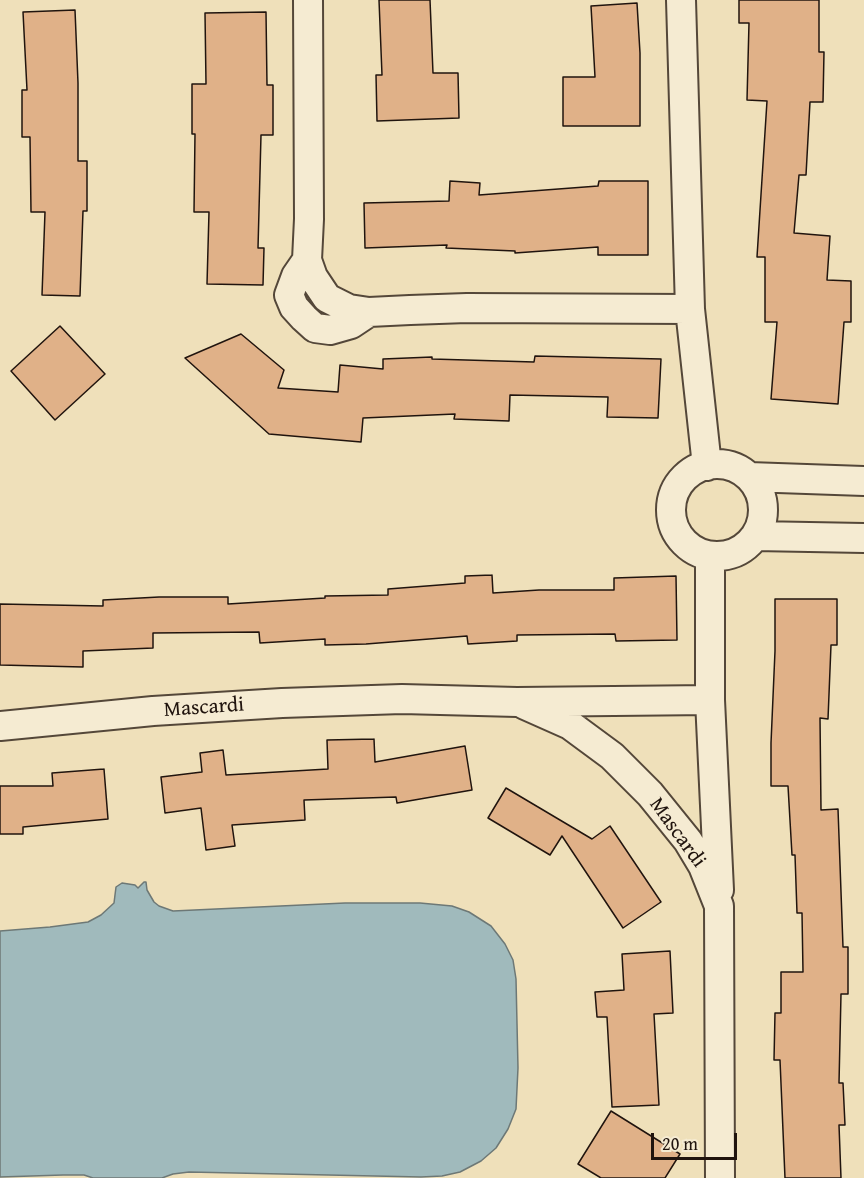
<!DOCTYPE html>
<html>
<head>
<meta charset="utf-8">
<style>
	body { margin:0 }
	#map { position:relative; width:864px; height:1178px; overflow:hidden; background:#efe0ba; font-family:"Gentium Book Plus",serif }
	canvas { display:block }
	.scale { position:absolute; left:651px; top:1133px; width:86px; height:27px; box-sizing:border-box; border:3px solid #20140e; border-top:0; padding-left:8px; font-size:18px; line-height:21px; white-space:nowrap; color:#20140e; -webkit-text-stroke:4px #f5ebd2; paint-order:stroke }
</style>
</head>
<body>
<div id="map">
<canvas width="864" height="1178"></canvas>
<div class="scale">20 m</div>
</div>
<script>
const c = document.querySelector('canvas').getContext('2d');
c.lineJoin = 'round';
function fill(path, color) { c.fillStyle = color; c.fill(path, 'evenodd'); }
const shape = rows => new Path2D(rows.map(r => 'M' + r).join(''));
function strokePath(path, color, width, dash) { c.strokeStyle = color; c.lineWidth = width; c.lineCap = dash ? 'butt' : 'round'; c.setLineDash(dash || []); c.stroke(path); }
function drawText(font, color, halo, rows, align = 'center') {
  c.font = font + ' "Gentium Book Plus",serif'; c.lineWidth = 4.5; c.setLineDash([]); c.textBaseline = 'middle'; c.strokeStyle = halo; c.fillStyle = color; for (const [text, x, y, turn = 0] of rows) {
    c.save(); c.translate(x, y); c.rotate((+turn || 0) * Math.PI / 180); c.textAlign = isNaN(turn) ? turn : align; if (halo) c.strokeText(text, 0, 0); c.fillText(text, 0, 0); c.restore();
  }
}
const water = shape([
	[144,882,146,882,147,890,154,902,159,906,173,911,345,903,420,903,452,906,469,912,491,926,505,944,513,960,516,979,518,1068,516,1109,508,1129,496,1148,481,1161,460,1172,442,1176,421,1177,189,1172,173,1174,162,1178,93,1178,84,1175,63,1175,0,1177,0,931,50,927,88,922,101,915,114,903,116,887,122,883,135,885,138,888,144,882]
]);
const building = shape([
	[379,0,430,0,433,73,458,73,459,118,377,121,376,75,382,75,379,0],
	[739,0,819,0,819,52,824,52,823,102,810,102,806,175,799,175,794,233,830,236,827,280,851,281,851,322,844,322,838,404,771,399,777,322,765,322,765,257,757,257,767,101,747,100,749,23,739,23,739,0],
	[637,3,640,53,640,126,563,126,563,77,595,77,591,6,637,3],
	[75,10,78,83,78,161,87,161,87,211,83,211,80,296,42,295,45,212,31,212,30,137,22,137,22,90,27,90,23,12,75,10],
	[266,12,267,85,273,85,273,135,261,135,258,248,264,248,263,285,207,284,209,212,194,212,195,134,192,134,192,84,206,84,205,13,266,12],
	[450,181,480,183,479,195,598,186,599,181,648,181,648,255,598,255,598,247,515,253,515,251,446,248,447,245,365,248,364,203,449,201,450,181],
	[60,326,105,374,55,420,11,371,60,326],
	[241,334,284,370,278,388,338,392,340,365,383,369,383,359,432,357,432,359,534,362,535,356,661,359,658,418,607,417,608,397,510,395,509,421,454,419,455,414,363,418,361,442,269,434,185,358,241,334],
	[492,575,493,593,539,590,614,590,614,578,676,576,677,640,616,641,615,634,517,635,517,641,468,644,467,636,366,644,325,645,325,639,260,643,259,632,153,633,153,648,83,651,83,667,0,665,0,604,103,606,103,600,159,597,228,597,228,604,325,598,325,596,388,595,388,589,465,583,465,576,492,575],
	[775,599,837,599,837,645,831,645,828,719,820,718,821,810,838,809,843,947,848,947,848,994,841,994,839,1083,843,1083,845,1125,839,1125,841,1178,785,1178,780,1060,774,1060,775,1013,781,1013,781,972,803,972,802,913,797,913,795,855,792,855,788,786,771,786,771,743,775,651,775,599],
	[374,739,375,762,465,746,472,790,397,803,396,797,304,800,305,820,232,825,235,846,206,850,201,808,165,813,161,777,202,772,200,753,223,750,226,775,328,769,327,740,374,739],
	[104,769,108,819,23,827,23,834,0,834,0,786,53,786,52,773,104,769],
	[506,788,592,839,610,826,661,902,623,928,562,836,550,855,488,818,506,788],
	[670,951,673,1013,654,1014,659,1105,612,1107,607,1017,597,1017,595,992,624,990,622,954,670,951],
	[611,1111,680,1154,665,1178,601,1178,578,1164,611,1111]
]);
const minor = shape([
	[308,0,309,219,307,260,313,277,327,298,349,309,369,312],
	[681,0,690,309,707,466],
	[307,260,296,276,289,295,294,307,304,318,315,328,330,330,351,324,369,312,410,310,467,308,690,309],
	'671 510a46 46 0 1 1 92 0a46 46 0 1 1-92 0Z',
	[749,477,864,481],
	[755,536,864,538],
	[710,556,710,700,719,890],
	[525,705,570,725,612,756,650,794,688,841,703,866,719,906,720,1178],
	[0,726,153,711,282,703,402,699,517,702,710,700]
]);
const streetNames = [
	["Mascardi",204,708,-4],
	["Mascardi",677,833,54]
];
fill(water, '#a0babc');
strokePath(water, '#6d7876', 1.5);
fill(building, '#e0b188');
strokePath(building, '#20140e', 1.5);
strokePath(minor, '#544739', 32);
strokePath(minor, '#f5ebd2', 28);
drawText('21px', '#20140e', '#f5ebd2', streetNames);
</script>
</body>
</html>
